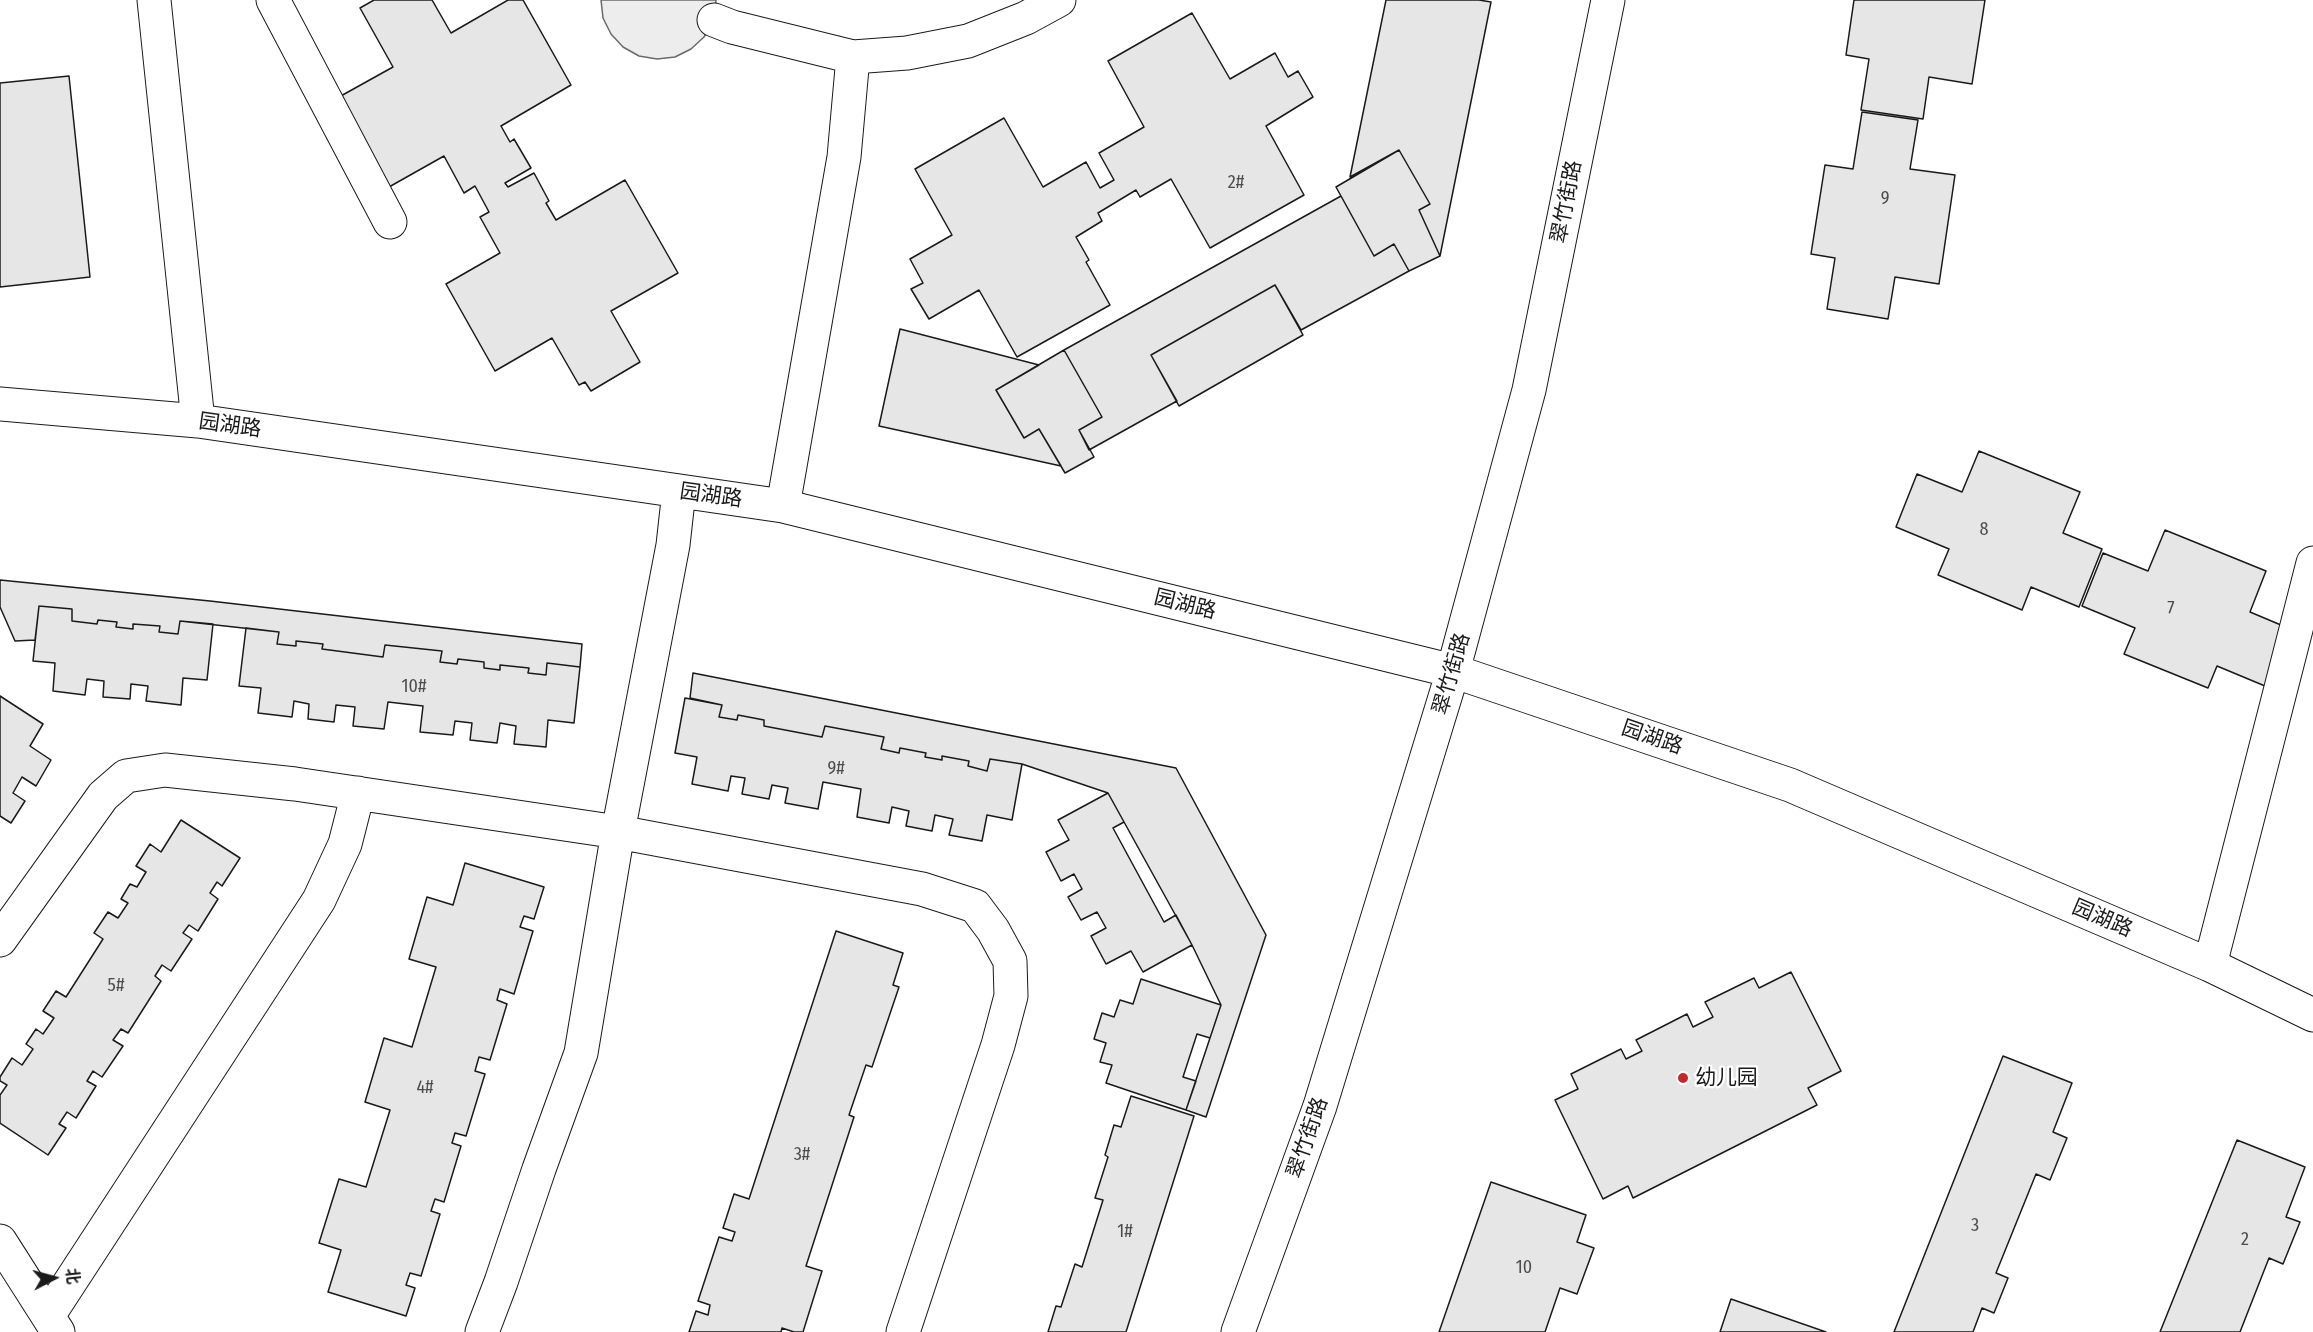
<!DOCTYPE html>
<html>
<head>
<meta charset="utf-8">
<style>
	body { margin:0 }
	#map { position:relative; width:2313px; height:1332px; overflow:hidden; background:#fff; font-family:"Fira Sans Condensed","Noto Sans SC",sans-serif }
	canvas { display:block }
	.north { position:absolute; left:24px; top:1248px; width:60px; height:60px; -webkit-text-stroke:4px #fff; paint-order:stroke; rotate:84deg; font-size:16px; font-weight:700; line-height:24px; text-align:center; color:#1a1a1a }
	.north::after { content:''; display:block; margin:auto; width:21px; height:27px; background:#1a1a1a; clip-path:polygon(50% 0,100% 100%,50% 72%,0 100%) }
</style>
</head>
<body>
<div id="map">
<canvas width="2313" height="1332"></canvas>
<div class="north">北</div>
</div>
<script>
const c = document.querySelector('canvas').getContext('2d');
c.lineJoin = 'round';
function fill(path, color) { c.fillStyle = color; c.fill(path, 'evenodd'); }
const shape = rows => new Path2D(rows.map(r => 'M' + r).join(''));
function strokePath(path, color, width, dash) { c.strokeStyle = color; c.lineWidth = width; c.lineCap = dash ? 'butt' : 'round'; c.setLineDash(dash || []); c.stroke(path); }
function drawText(font, color, halo, rows, align = 'center') {
  c.font = font + ' "Fira Sans Condensed","Noto Sans SC",sans-serif'; c.lineWidth = 4.5; c.setLineDash([]); c.textBaseline = 'middle'; c.strokeStyle = halo; c.fillStyle = color; for (const [text, x, y, turn = 0] of rows) {
    c.save(); c.translate(x, y); c.rotate((+turn || 0) * Math.PI / 180); c.textAlign = isNaN(turn) ? turn : align; if (halo) c.strokeText(text, 0, 0); c.fillText(text, 0, 0); c.restore();
  }
}
const parking = shape([
	[601,0,716,0,714,20,704,37,691,49,675,57,657,59,639,56,623,47,611,34,603,18,601,0]
]);
const building = shape([
	[374,0,432,0,451,33,508,0,523,0,571,85,501,126,510,142,514,139,531,168,505,183,508,187,534,173,549,201,546,203,556,220,625,180,678,273,611,311,640,362,591,391,585,382,579,385,552,338,495,371,446,284,500,253,480,217,489,212,475,186,464,193,444,156,389,187,339,97,393,67,360,8,374,0],
	[1386,0,1479,0,1491,2,1440,256,1419,210,1430,204,1399,150,1350,177,1386,0],
	[1854,0,1985,0,1972,84,1929,77,1923,119,1861,110,1869,59,1846,55,1854,0],
	[1192,13,1230,79,1275,53,1288,77,1298,71,1313,97,1266,126,1304,195,1210,248,1171,179,1140,197,1136,190,1098,213,1102,221,1076,237,1089,260,1086,262,1110,305,1017,357,979,290,929,319,911,289,923,283,910,259,952,235,915,169,1004,118,1043,187,1086,162,1100,188,1114,180,1099,153,1144,127,1108,61,1192,13],
	[69,76,90,277,0,287,0,83,69,76],
	[1862,112,1918,120,1910,169,1955,175,1939,284,1895,277,1888,319,1827,309,1835,258,1811,254,1825,165,1853,169,1862,112],
	[1399,150,1430,204,1419,210,1440,256,1409,271,1394,244,1374,256,1336,187,1399,150],
	[1341,196,1374,256,1394,244,1409,271,1301,330,1275,285,1151,355,1177,401,1089,450,1079,430,1102,417,1064,350,1341,196],
	[1275,285,1303,335,1179,406,1151,355,1275,285],
	[900,329,1039,365,996,390,1024,438,1039,429,1061,466,879,426,900,329],
	[1064,350,1102,417,1079,430,1094,457,1065,473,1039,429,1024,438,996,390,1064,350],
	[1979,451,2080,492,2063,533,2102,549,2079,607,2031,587,2022,610,1938,575,1949,549,1896,527,1917,474,1962,492,1979,451],
	[2165,530,2266,571,2250,612,2288,628,2265,686,2217,666,2208,688,2124,654,2135,628,2082,606,2103,553,2148,571,2165,530],
	[0,580,210,601,582,644,580,667,547,663,546,675,528,673,529,668,500,665,500,670,484,668,484,662,458,659,457,664,440,662,442,651,385,645,383,657,322,649,323,644,296,641,296,646,277,644,279,632,180,621,178,634,159,632,160,626,133,624,133,629,116,627,117,622,98,620,97,624,72,621,72,609,39,606,35,640,15,641,0,607,0,580],
	[39,606,72,609,72,621,97,624,98,620,117,622,116,627,133,629,133,624,160,626,159,632,178,634,180,621,213,624,207,680,183,678,181,705,146,701,148,686,131,684,130,699,103,697,104,681,87,679,85,695,53,691,55,663,33,661,39,606],
	[246,628,279,632,277,644,296,646,296,641,323,644,322,649,383,657,385,645,442,651,440,662,457,664,458,659,484,662,484,668,500,670,500,665,529,668,528,673,546,675,547,663,580,667,574,723,548,720,546,747,514,744,516,726,500,723,497,743,470,740,472,723,455,721,453,735,420,732,423,706,388,702,384,729,353,726,355,707,336,705,334,722,308,719,309,704,294,701,292,717,258,713,261,688,239,686,246,628],
	[693,673,1176,768,1266,935,1206,1117,1186,1110,1221,1005,1192,945,1108,793,1022,764,990,759,987,771,968,766,969,761,942,756,942,760,925,757,926,753,900,748,899,753,881,749,884,737,825,726,822,737,764,726,764,720,738,715,737,720,719,717,722,705,690,698,693,673],
	[0,696,43,724,30,746,51,760,36,786,22,777,13,793,25,801,11,823,0,816,0,696],
	[685,698,722,705,719,717,737,720,738,715,764,720,764,726,822,737,825,726,884,737,881,749,899,753,900,748,926,753,925,757,942,760,942,756,969,761,968,766,987,771,990,759,1022,764,1012,820,987,815,982,841,949,835,953,819,935,815,932,831,906,826,909,811,892,807,889,823,857,817,861,789,823,782,818,809,785,803,788,788,772,785,769,799,742,794,745,778,731,776,728,791,692,784,697,757,675,753,685,698],
	[1108,793,1124,822,1113,828,1164,922,1176,915,1192,945,1143,972,1131,951,1106,964,1091,936,1106,928,1097,912,1081,920,1068,897,1082,889,1074,874,1061,881,1046,852,1069,840,1058,820,1108,793],
	[181,820,240,858,222,886,217,882,210,893,218,899,198,931,189,925,183,933,192,939,171,971,162,965,155,976,161,981,128,1033,121,1029,113,1040,123,1046,102,1077,93,1071,87,1081,96,1086,76,1118,67,1112,59,1124,66,1128,48,1155,0,1123,0,1095,7,1085,0,1081,0,1077,12,1058,22,1065,33,1049,26,1044,36,1029,43,1034,54,1018,43,1011,56,991,66,997,103,939,94,933,108,912,118,918,128,903,121,899,130,884,137,887,146,872,136,866,150,844,161,852,181,820],
	[465,863,544,887,534,919,524,916,520,927,533,931,514,994,500,989,497,1000,507,1004,490,1060,479,1057,475,1071,485,1074,466,1136,455,1133,452,1143,461,1146,444,1202,435,1199,431,1211,440,1214,421,1276,410,1273,406,1285,415,1288,406,1316,328,1292,341,1250,319,1243,339,1179,366,1187,390,1110,365,1102,384,1038,412,1047,436,967,409,959,427,897,453,905,465,863],
	[836,931,903,953,893,985,899,987,872,1067,866,1065,849,1115,854,1117,806,1266,822,1271,803,1332,794,1332,782,1328,781,1332,689,1332,696,1311,708,1315,710,1305,698,1301,719,1237,732,1241,735,1232,723,1228,734,1194,749,1199,836,931],
	[1791,972,1841,1071,1808,1088,1817,1105,1633,1198,1628,1186,1603,1199,1555,1100,1578,1089,1571,1074,1621,1049,1626,1059,1642,1051,1636,1040,1687,1014,1693,1027,1713,1017,1705,1002,1754,978,1759,988,1791,972],
	[1141,979,1221,1005,1210,1038,1197,1034,1183,1077,1196,1081,1186,1110,1106,1083,1112,1065,1100,1062,1106,1043,1094,1039,1102,1013,1114,1017,1120,1000,1133,1004,1141,979],
	[2003,1056,2072,1083,2053,1132,2067,1138,2050,1180,2036,1174,1996,1273,2008,1278,1994,1313,1982,1308,1973,1332,1894,1332,2003,1056],
	[1131,1096,1194,1116,1126,1332,1048,1332,1056,1306,1061,1307,1075,1264,1082,1267,1103,1200,1095,1198,1108,1157,1105,1155,1114,1125,1121,1127,1131,1096],
	[2237,1140,2305,1167,2286,1217,2300,1222,2283,1264,2269,1258,2240,1332,2160,1332,2237,1140],
	[1491,1182,1586,1215,1577,1242,1594,1248,1577,1294,1560,1288,1545,1332,1439,1332,1491,1182],
	[1731,1299,1826,1332,1720,1332,1731,1299]
]);
const minor = shape([
	[154,0,198,421],
	[273,0,390,222],
	[714,20,732,27,853,57,907,53,968,41,1026,18,1059,0],
	[0,404,198,421,783,506,1453,671,1790,785,2210,965,2313,1015],
	[783,506,844,157,853,57],
	[0,940,103,796,126,776,165,770,295,784,618,832,922,889,975,906,993,930,1010,961,1011,996,998,1045,903,1332],
	[2210,965,2313,563],
	[0,1241,58,1332],
	[48,1316,319,900,345,844,358,793],
	[482,1332,501,1282,539,1169,581,1053,618,832,673,545,679,491],
	[1238,1332,1320,1106,1453,671,1529,390,1608,0]
]);
const markers = [
	[1683,1078,6,"#c62828"]
];
const numberNames = [
	["2#",1236,183],
	["9",1885,199],
	["8",1984,530],
	["7",2171,609],
	["10#",414,687],
	["9#",836,769],
	["5#",116,986],
	["4#",425,1088],
	["3#",802,1155],
	["3",1975,1226],
	["1#",1125,1232],
	["2",2245,1240],
	["10",1524,1268]
];
const streetNames = [
	["翠竹街路",1567,202,-79],
	["园湖路",230,426,8],
	["园湖路",711,496,8],
	["园湖路",1185,605,14],
	["翠竹街路",1452,674,-74],
	["园湖路",1652,738,19],
	["园湖路",2102,919,23],
	["翠竹街路",1308,1138,-71]
];
const poiNames = [
	["幼儿园",1695,1078]
];
fill(parking, '#ededed');
strokePath(parking, '#6a6a6a', 1.5);
fill(building, '#e6e6e6');
strokePath(building, '#1a1a1a', 1.5);
strokePath(minor, '#1a1a1a', 35);
strokePath(minor, '#fff', 33);
for (const [x, y, r, color] of markers) { const dot = new Path2D(); dot.arc(x, y, r, 0, 2 * Math.PI); c.fillStyle = color; c.fill(dot); strokePath(dot, '#fff', 2); }
drawText('18px', '#4d4d4d', null, numberNames);
drawText('21px', '#1a1a1a', '#fff', streetNames);
drawText('21px', '#1a1a1a', '#fff', poiNames, 'left');
</script>
</body>
</html>
